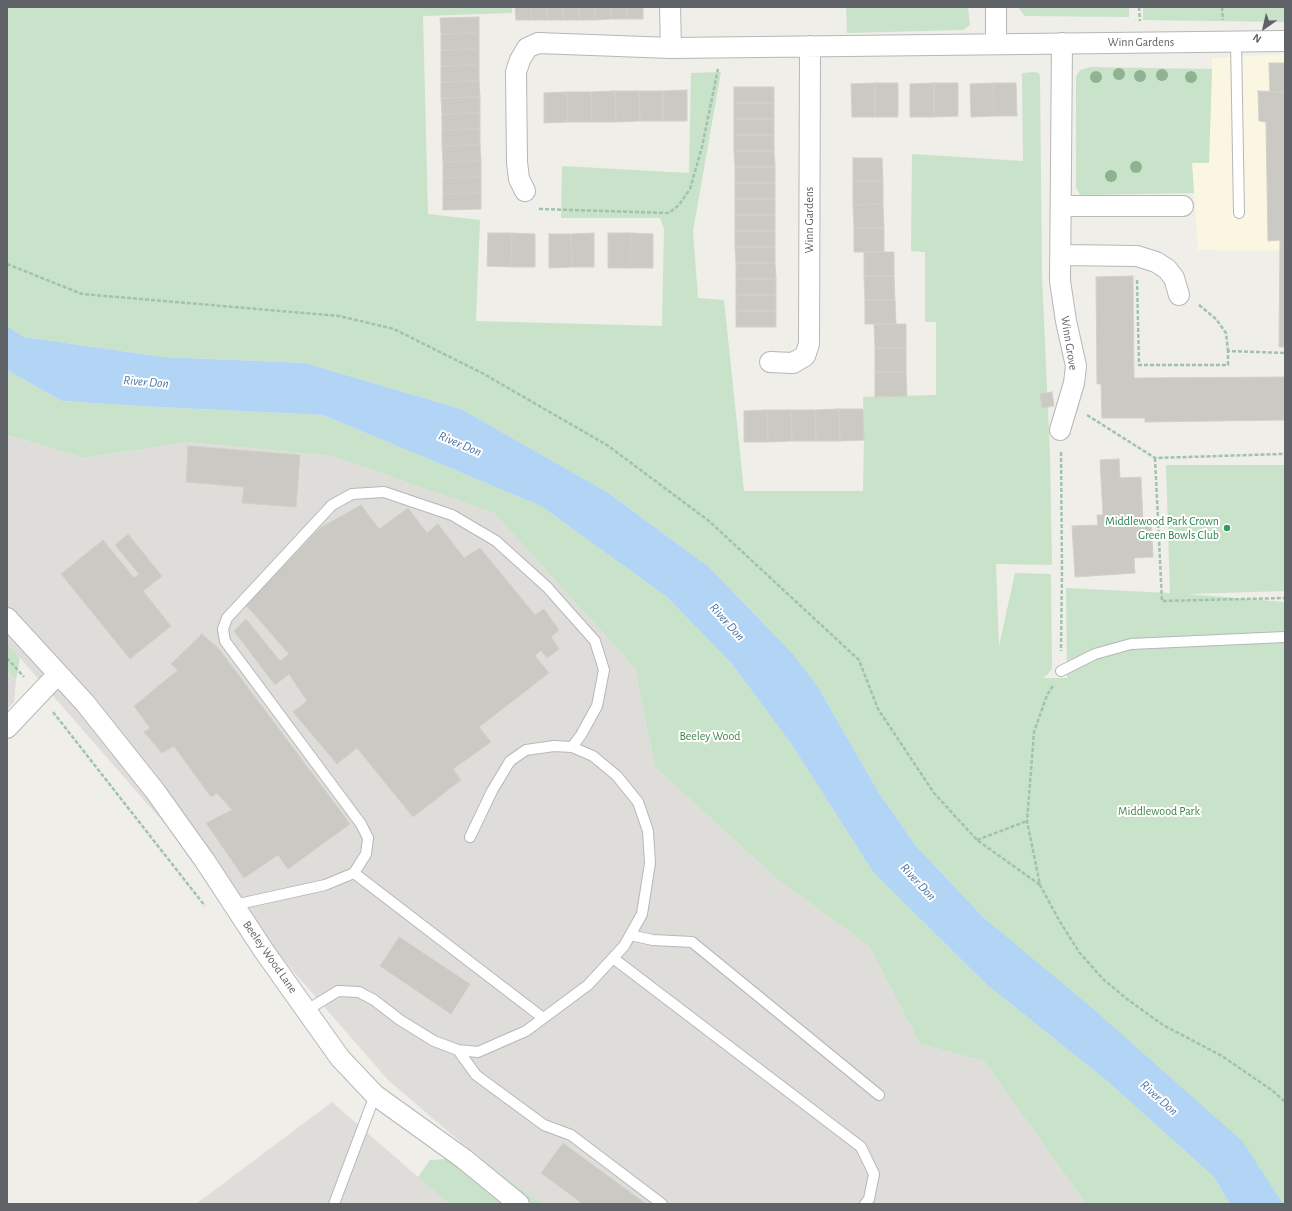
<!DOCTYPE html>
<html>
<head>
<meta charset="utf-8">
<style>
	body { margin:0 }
	#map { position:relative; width:1292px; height:1211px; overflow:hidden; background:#efeee8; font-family:"Alegreya Sans",sans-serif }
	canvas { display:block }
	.frame { position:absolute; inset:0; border:8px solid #5f6266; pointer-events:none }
	.north { position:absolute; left:1244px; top:8px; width:40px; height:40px; -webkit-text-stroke:3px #fff; paint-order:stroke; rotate:214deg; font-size:11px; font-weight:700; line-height:16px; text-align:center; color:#5f6266 }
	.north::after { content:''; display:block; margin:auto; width:14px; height:18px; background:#5f6266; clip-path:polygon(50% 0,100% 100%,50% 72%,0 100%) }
</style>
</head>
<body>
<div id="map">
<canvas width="1292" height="1211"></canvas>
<div class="frame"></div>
<div class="north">N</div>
</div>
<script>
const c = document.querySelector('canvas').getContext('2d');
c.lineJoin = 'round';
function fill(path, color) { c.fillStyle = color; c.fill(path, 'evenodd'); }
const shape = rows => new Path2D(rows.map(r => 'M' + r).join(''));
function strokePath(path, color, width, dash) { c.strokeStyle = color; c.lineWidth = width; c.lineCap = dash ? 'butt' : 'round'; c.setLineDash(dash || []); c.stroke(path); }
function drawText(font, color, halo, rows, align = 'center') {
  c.font = font + ' "Alegreya Sans",sans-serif'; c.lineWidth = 4; c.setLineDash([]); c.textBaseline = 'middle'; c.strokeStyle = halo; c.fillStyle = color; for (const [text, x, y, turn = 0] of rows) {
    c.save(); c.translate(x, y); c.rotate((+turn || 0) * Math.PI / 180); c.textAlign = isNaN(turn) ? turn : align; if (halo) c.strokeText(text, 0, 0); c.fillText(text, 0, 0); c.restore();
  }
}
const commercial = shape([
	[1285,54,1285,251,1198,250,1192,163,1209,163,1212,58]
]);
const industrial = shape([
	[7,435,84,458,187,442,332,456,494,513,635,668,655,767,777,879,869,946,920,1044,984,1061,1086,1204,542,1204,478,1157,389,1081,7,643],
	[7,671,16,680,14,702,7,709],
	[332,1102,449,1204,196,1204]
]);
const green = shape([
	[7,7,512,7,512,13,423,16,428,214,480,220,476,321,662,326,664,229,660,218,561,218,562,166,689,173,691,73,721,72,693,231,698,298,724,300,744,491,863,491,864,440,863,397,936,395,936,322,925,322,925,252,911,251,912,154,1023,161,1022,73,1034,72,1039,73,1040,78,1042,276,1050,455,1052,565,996,564,999,646,1015,573,1051,574,1052,668,1048,674,1043,678,1067,678,1066,588,1170,593,1166,465,1285,465,1285,591,1187,594,1285,602,1285,1204,1283,1204,985,919,916,846,879,793,818,687,793,654,709,567,607,492,461,409,305,363,163,357,24,337,7,326],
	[846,7,968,7,970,25,963,30,847,33],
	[1018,7,1129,7,1129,17,1025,16],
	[1143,7,1285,7,1285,22,1143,20],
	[1091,67,1212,69,1209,163,1192,163,1194,193,1080,195,1076,187,1076,77,1080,70],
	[7,370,62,401,139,406,323,415,541,506,667,597,731,663,790,742,873,872,985,983,1106,1080,1214,1177,1230,1204,1086,1204,984,1061,920,1044,869,946,777,879,655,767,635,668,494,513,332,456,187,442,84,458,7,435],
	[7,643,20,658,16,680,7,671],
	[478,1157,542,1204,449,1204,418,1177,430,1160]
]);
const water = shape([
	[7,326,24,337,163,357,305,363,461,409,607,492,709,567,793,654,818,687,879,793,916,846,985,919,1092,1008,1242,1141,1283,1204,1230,1204,1214,1177,1106,1080,985,983,873,872,790,742,731,663,667,597,541,506,323,415,139,406,62,401,7,370]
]);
const building = shape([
	[515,7,531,7,532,20,516,20,515,7],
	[531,7,547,7,547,20,532,20,531,7],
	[547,7,563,7,563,20,547,20,547,7],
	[563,7,579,7,579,20,563,20,563,7],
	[579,7,595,7,595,20,579,20,579,7],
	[595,7,611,7,611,19,595,20,595,7],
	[611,7,627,7,627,19,611,19,611,7],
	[627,7,643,7,643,19,627,19,627,7],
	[479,17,479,33,441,34,440,18,479,17],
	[479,33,479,49,441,50,441,34,479,33],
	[479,49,479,65,441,66,441,50,479,49],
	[1269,63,1285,63,1285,92,1270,92,1269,63],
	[479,65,479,81,441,82,441,66,479,65],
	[479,81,480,97,441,98,441,82,479,81],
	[875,83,898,83,898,117,875,117,875,83],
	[875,83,875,117,852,117,851,84,875,83],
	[934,83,958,83,958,116,934,117,934,83],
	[934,83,934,117,910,117,910,84,934,83],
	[993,83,1016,83,1017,116,994,116,993,83],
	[993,83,994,116,971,117,970,84,993,83],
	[734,87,774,87,774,103,734,103,734,87],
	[687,90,687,121,663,121,663,91,687,90],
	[615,91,639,91,640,121,616,122,615,91],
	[615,91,616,122,592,122,591,92,615,91],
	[639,91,663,91,663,121,640,121,639,91],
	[1258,91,1285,92,1285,347,1279,347,1280,240,1268,241,1266,122,1259,121,1258,91],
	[567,92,591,92,592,122,568,122,567,92],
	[567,92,568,122,544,123,544,93,567,92],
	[480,97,480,113,442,114,441,98,480,97],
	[734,103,774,103,774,119,734,119,734,103],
	[480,113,480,129,442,130,442,114,480,113],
	[734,119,774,119,774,135,734,135,734,119],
	[480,129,480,145,442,146,442,130,480,129],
	[734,135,774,135,774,151,734,151,734,135],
	[480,145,481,161,443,162,442,146,480,145],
	[734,151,774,151,775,167,735,167,734,151],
	[853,158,882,158,883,181,853,181,853,158],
	[481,161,481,177,443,178,443,162,481,161],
	[735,167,775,167,775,183,735,183,735,167],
	[481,177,481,193,443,194,443,178,481,177],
	[853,181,883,181,883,204,853,205,853,181],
	[735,183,775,183,775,199,735,199,735,183],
	[481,193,481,209,443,210,443,194,481,193],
	[735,199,775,199,775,215,735,215,735,199],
	[883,204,884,228,854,228,853,205,883,204],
	[735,215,775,215,775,231,735,231,735,215],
	[854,228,884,228,884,252,854,252,854,228],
	[735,231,775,231,775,247,735,247,735,231],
	[488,233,512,233,511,267,487,266,488,233],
	[512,233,535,234,535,267,511,267,512,233],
	[594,233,594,267,572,267,571,234,594,233],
	[608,233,631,233,630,268,608,268,608,233],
	[631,233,653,234,653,268,630,268,631,233],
	[549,234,571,234,572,267,549,268,549,234],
	[735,247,775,247,775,263,736,263,735,247],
	[864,252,894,252,894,276,864,276,864,252],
	[736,263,775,263,776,279,736,279,736,263],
	[864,276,894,276,895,300,865,300,864,276],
	[1133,276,1134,378,1285,377,1285,420,1145,422,1145,418,1102,418,1101,384,1097,384,1096,277,1133,276],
	[736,279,776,279,776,295,736,295,736,279],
	[736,295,776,295,776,311,736,311,736,295],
	[865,300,895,300,896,324,865,324,865,300],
	[736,311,776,311,776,327,736,327,736,311],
	[874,324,906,324,906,348,875,348,874,324],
	[875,348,906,348,906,372,875,372,875,348],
	[875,372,906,372,907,396,875,397,875,372],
	[1052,392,1054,406,1042,408,1040,394,1052,392],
	[839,409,863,409,864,440,840,441,839,409],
	[839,409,840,441,816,441,815,410,839,409],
	[767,410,791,410,792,441,768,442,767,410],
	[767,410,768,442,744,442,744,411,767,410],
	[791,410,815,410,816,441,792,441,791,410],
	[188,446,300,455,296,507,242,503,244,487,186,482,188,446],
	[1119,459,1120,478,1141,477,1143,522,1151,522,1153,557,1134,558,1135,573,1075,577,1072,526,1098,525,1097,515,1103,515,1100,460,1119,459],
	[361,505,379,529,408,508,427,533,438,524,464,558,480,548,535,615,544,609,559,630,551,637,559,649,547,658,541,650,535,656,549,673,479,727,491,742,453,769,461,780,413,817,357,748,337,764,293,712,307,701,289,674,275,685,234,631,246,619,280,661,289,654,246,605,320,528,361,505],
	[128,534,162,576,143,591,171,626,130,659,61,574,103,540,134,578,139,574,115,545,128,534],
	[202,634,219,649,350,824,288,869,278,855,244,878,206,823,232,810,217,793,211,797,174,746,162,753,144,732,150,728,134,706,178,670,171,664,202,634],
	[399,937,470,984,451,1014,380,966,399,937],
	[563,1143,646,1204,583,1204,541,1173,563,1143]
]);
const path = shape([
	[1139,7,1140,21],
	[1222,7,1223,20],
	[539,209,669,213,679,205,690,189,702,147,718,69],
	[7,264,82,294,339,316,394,329,482,373,607,445,709,521,859,660,878,709,934,793,977,840,1040,885],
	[1137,280,1139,365,1228,365,1228,351,1285,353],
	[1199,305,1216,319,1226,333,1228,351],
	[1087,415,1155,458,1282,454,1285,456],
	[1061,452,1062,570,1061,651],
	[1155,458,1162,601,1285,598],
	[7,658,24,677],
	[1053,686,1047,695,1034,732,1027,821,1040,885,1059,920,1079,952,1103,979,1127,999,1163,1025,1222,1056,1273,1091,1285,1102],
	[53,712,205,906],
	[977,840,1027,821]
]);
const lane = shape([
	[1236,41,1239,213],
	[1061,671,1095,654,1131,644,1285,637],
	[354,873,543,1018],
	[234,905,325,885,354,873,366,854,368,838,361,824,225,641,223,629,227,618,332,505,352,494,384,492,452,515,496,541,547,587,595,641,604,670,597,706,581,735,572,747],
	[630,935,653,940,692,942,879,1095],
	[613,958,861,1147,874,1174,869,1199,865,1204],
	[307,1010,338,991,359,992,374,1000,400,1020,434,1041,458,1050,478,1052,526,1031,588,985,624,946,642,914,650,863,648,831,638,802,617,776,593,756,572,747,554,746,526,750,510,761,492,791,470,837],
	[458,1050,476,1075,544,1125,571,1135,662,1204],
	[334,1204,375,1095]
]);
const street = shape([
	[670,7,671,48],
	[996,7,996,44],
	[525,191,519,179,517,162,516,72,520,60,527,48,538,43,671,48,1285,41],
	[1061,206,1183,206],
	[1061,255,1137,256,1156,262,1167,269,1174,278,1179,295],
	[770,362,793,363,805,356,809,344,810,46],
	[1060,430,1074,383,1076,366,1066,321,1060,281,1062,43],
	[7,618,85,703,155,791,205,861,264,951,340,1058,375,1095,464,1159,519,1204],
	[7,728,58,674]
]);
const trees = [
	[1119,74],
	[1162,75],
	[1140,76],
	[1096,77],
	[1191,77],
	[1136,167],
	[1111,176]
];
const markers = [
	[1227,528,4,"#2e9e5b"]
];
const streetNames = [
	["Winn Gardens",1141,42],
	["Winn Gardens",809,220,-90],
	["Winn Grove",1069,343,81],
	["Beeley Wood Lane",270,957,55]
];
const leisureNames = [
	["Middlewood Park Crown",1219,521],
	["Green Bowls Club",1219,535]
];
const parkNames = [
	["Beeley Wood",710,736],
	["Middlewood Park",1159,811]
];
const waterNames = [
	["River Don",146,382,5],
	["River Don",460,444,23],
	["River Don",727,622,48],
	["River Don",918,882,47],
	["River Don",1159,1098,42]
];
fill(commercial, '#faf6e2');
fill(industrial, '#deddda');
fill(green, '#c8e3c9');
fill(water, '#b2d4f5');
fill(building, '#cbc9c4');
strokePath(building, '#d3d0c7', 1);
strokePath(lane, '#b5b7ba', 12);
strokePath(street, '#b5b7ba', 22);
strokePath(path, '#a1c3ad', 2.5, [4, 2]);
strokePath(lane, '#fff', 10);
strokePath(street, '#fff', 20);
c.fillStyle = '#8fb390';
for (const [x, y] of trees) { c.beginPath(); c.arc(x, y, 6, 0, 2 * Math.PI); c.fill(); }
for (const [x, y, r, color] of markers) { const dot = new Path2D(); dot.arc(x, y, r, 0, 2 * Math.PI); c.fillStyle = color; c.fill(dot); strokePath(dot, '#fff', 1.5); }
drawText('12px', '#5f6266', '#fff', streetNames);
drawText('12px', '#27864d', '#fff', leisureNames, 'right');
drawText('12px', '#418348', '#fff', parkNames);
drawText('italic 13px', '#5075a6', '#fff', waterNames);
</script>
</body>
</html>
